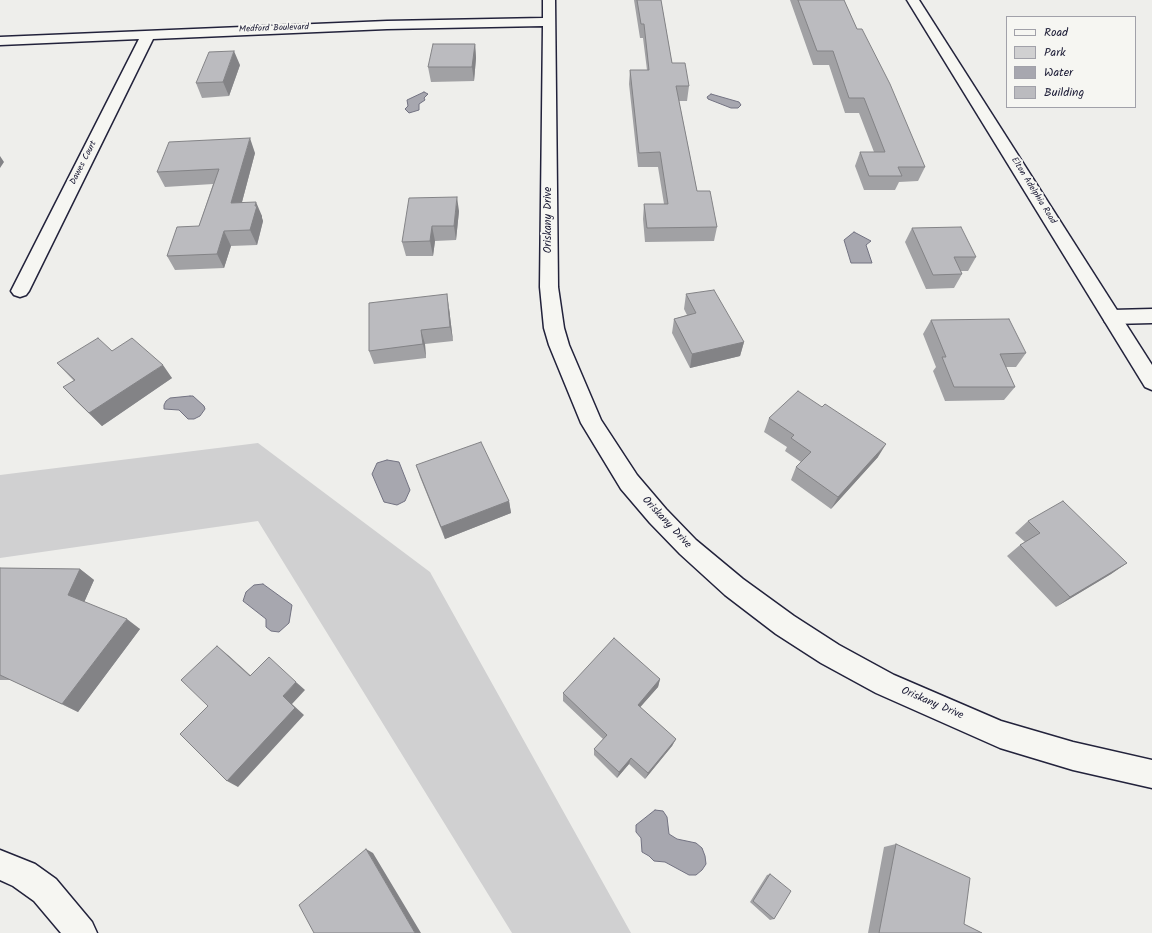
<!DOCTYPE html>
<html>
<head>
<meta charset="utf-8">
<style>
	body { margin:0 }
	#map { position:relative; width:1152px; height:933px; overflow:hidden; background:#eeeeeb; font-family:Kalam,sans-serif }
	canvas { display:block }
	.legend { position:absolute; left:1006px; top:16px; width:130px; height:92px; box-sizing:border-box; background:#f6f6f2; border:1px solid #a1a1a9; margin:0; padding:5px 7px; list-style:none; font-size:12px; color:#22223b }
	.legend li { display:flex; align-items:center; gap:8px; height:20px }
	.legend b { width:20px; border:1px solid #a1a1a9 }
</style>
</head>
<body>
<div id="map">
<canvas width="1152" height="933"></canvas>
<ul class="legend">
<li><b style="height:5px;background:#f6f6f2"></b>Road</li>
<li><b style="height:11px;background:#d0d0d1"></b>Park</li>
<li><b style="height:11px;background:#a7a7af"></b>Water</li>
<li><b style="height:11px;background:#bbbbbf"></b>Building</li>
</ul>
</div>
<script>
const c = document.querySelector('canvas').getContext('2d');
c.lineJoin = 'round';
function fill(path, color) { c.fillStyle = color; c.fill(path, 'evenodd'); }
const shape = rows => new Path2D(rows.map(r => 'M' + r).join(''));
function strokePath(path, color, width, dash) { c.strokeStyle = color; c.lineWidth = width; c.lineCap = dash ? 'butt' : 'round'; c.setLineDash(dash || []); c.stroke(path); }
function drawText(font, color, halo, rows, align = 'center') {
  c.font = font + ' Kalam,sans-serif'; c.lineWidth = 4; c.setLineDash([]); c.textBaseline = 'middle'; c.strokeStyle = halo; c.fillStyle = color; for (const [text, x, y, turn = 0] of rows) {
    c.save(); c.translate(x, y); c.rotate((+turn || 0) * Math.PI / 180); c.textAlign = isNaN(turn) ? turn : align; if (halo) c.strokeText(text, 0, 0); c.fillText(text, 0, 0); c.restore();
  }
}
const green = shape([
	[258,443,430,572,631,933,512,933,258,521,0,558,0,475]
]);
const water = shape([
	[424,92,428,94,424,98,425,100,419,104,419,110,409,113,405,109,408,106,407,100,424,92],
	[711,94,739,102,741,105,738,108,731,108,708,99,707,97,711,94],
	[854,232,871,241,866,245,872,263,851,263,844,240,854,232],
	[190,396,193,396,204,406,205,409,200,416,194,419,188,419,179,410,164,409,164,405,166,401,170,398,190,396],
	[387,460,399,462,410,490,405,501,397,505,384,502,372,474,377,463,387,460],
	[263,584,292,605,289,623,279,632,271,631,266,627,266,619,243,601,246,592,254,585,263,584],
	[655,810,663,811,667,817,669,834,677,839,696,843,702,848,705,856,706,864,702,870,696,875,689,875,665,862,654,861,649,856,642,852,641,838,636,832,636,825,655,810]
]);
const minor = shape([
	[543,0,555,0,558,287,564,328,569,345,601,420,637,475,666,509,696,540,743,579,794,616,839,645,894,675,1001,721,1073,742,1152,760,1152,788,1073,770,1000,748,876,693,821,663,776,634,725,595,680,554,650,523,621,489,581,423,549,345,544,328,540,287,543,26,387,29,153,39,29,291,26,295,20,297,14,295,11,291,139,39,0,45,0,37,387,21,543,18,543,0],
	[1152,309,1152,323,1112,324,1105,322,1103,317,1105,312,1112,310,1152,309],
	[0,850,35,864,56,879,92,922,97,933,61,933,34,901,13,886,0,880,0,850]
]);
const primary = shape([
	[907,0,919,0,1152,365,1152,390,1145,387,907,0]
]);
const wall = shape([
	[634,0,661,0,672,63,689,86,687,101,679,101,697,191,717,227,714,241,645,242,643,219,644,204,664,204,658,167,638,167,629,84,630,70,647,70,643,38,640,38],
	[790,0,844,0,857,29,925,167,918,181,899,182,895,190,864,190,855,166,860,152,874,152,859,113,845,113,829,65,813,65],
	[475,44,476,58,474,81,431,82,428,67],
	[240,65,229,96,202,98,196,83],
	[255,153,242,202,262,216,262,218,263,221,257,245,231,246,224,268,175,270,167,256,199,226,213,184,165,187,157,172],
	[459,211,456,240,435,241,433,256,406,256,402,242],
	[912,228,976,257,968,271,961,271,962,274,954,288,926,289,905,242],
	[686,294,744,342,740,356,690,368,672,333,674,319,687,315,684,309],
	[449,308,453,341,425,344,426,358,374,364,369,351],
	[931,320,1026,353,1016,367,1006,367,1015,387,1004,400,945,401,933,371,936,367,923,334],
	[112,351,172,378,102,426,76,401,63,387,74,381,57,363],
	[769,418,878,457,831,509,791,480,796,467,801,462,785,451,787,447,764,432],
	[416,465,509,501,511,513,445,539,420,477],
	[1028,521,1127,563,1111,574,1056,607,1007,556,1020,545,1025,542,1015,533],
	[0,568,80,569,94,580,84,602,140,629,78,712,11,680,0,680],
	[660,679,658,687,640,707,676,739,672,746,645,779,629,764,617,778,594,755,594,749,603,739,563,701,563,693],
	[896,844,964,924,982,933,868,933,884,847],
	[770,874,774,919,770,920,750,902,767,875]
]);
const shadedWall = shape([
	[475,44,476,58,474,81,472,67],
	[234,51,240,65,229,96,223,82],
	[250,138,255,153,238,217,231,203],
	[0,156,4,162,0,168],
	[457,197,459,211,456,240,454,226],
	[256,202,262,216,262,218,263,221,257,245,250,230],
	[432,226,435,241,433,256,430,241],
	[224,231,231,246,224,268,217,254],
	[447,294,449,308,453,341,450,327],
	[421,330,425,344,426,358,423,344],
	[744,342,740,356,690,368,692,354],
	[163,365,172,378,102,426,89,413],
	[886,444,878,457,831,509,838,497],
	[509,501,511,513,445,539,441,527],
	[1127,563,1111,574,1056,607,1070,597],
	[80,569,94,580,83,605,68,595],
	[127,619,140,629,78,712,62,704],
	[217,646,228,655,260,684,250,676],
	[660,679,658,687,636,712,638,705],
	[296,682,305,690,292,704,304,715,238,787,227,781,283,696],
	[676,739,672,746,645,779,648,773],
	[631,758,629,764,617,778,619,772],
	[366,849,373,853,421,933,415,933]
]);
const building = shape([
	[637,0,661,0,672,63,685,63,689,86,676,86,697,191,710,191,717,227,647,228,644,204,668,204,660,152,639,153,630,70,649,70,644,24,641,24,637,0],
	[798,0,844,0,857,29,862,29,890,84,925,167,898,167,902,176,869,176,860,152,885,152,864,98,849,98,833,51,817,51,798,0],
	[433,44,475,44,472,67,428,67,433,44],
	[234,51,223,82,196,83,209,52,234,51],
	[250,138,231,203,256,202,255,206,257,206,250,230,224,231,217,254,167,256,177,227,199,226,219,169,157,172,169,142,250,138],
	[457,197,454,226,432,226,430,241,402,242,409,198,457,197],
	[961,227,976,257,954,257,962,274,933,275,912,228,961,227],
	[714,290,744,342,692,354,674,319,696,313,686,294,714,290],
	[447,294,450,327,421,330,423,344,369,351,369,303,447,294],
	[1009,319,1026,353,1000,354,1015,387,954,387,942,357,946,357,931,320,1009,319],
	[98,338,112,351,132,338,163,365,89,413,63,387,75,380,57,363,98,338],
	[798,391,822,407,825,404,886,444,838,497,796,467,811,452,791,438,794,435,769,418,798,391],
	[481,442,509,501,441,527,416,465,481,442],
	[1063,501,1127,563,1070,597,1020,545,1040,533,1028,521,1063,501],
	[0,568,80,569,68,595,127,619,62,704,0,675,0,568],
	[614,638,660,679,638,705,676,739,648,773,631,758,619,772,594,749,607,735,563,693,614,638],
	[217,646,250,676,269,657,296,682,283,696,295,708,227,781,180,734,208,706,181,680,217,646],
	[896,844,970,878,964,924,982,933,879,933,896,844],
	[366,849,415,933,314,933,299,905,366,849],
	[770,874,791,891,774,919,753,901,770,874]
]);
const farStreetnames = [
	["Medford Boulevard",274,29,-2],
	["Dawes Court",84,163,-63],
	["Elton Adelphia Road",1033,191,58]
];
const streetNames = [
	["Oriskany Drive",549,220,-90],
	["Oriskany Drive",666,523,47],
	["Oriskany Drive",932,704,23]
];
fill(green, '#d0d0d1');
fill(water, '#a7a7af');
strokePath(water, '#727281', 1);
strokePath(minor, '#22223b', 3);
strokePath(primary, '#22223b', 3);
fill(minor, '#f6f6f2');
fill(primary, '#f6f6f2');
fill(wall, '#a1a1a4');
fill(shadedWall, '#838386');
fill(building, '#bbbbbf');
strokePath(building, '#838386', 1);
drawText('9px', '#22223b', '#f6f6f2', farStreetnames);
drawText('11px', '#22223b', '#f6f6f2', streetNames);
</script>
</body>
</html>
